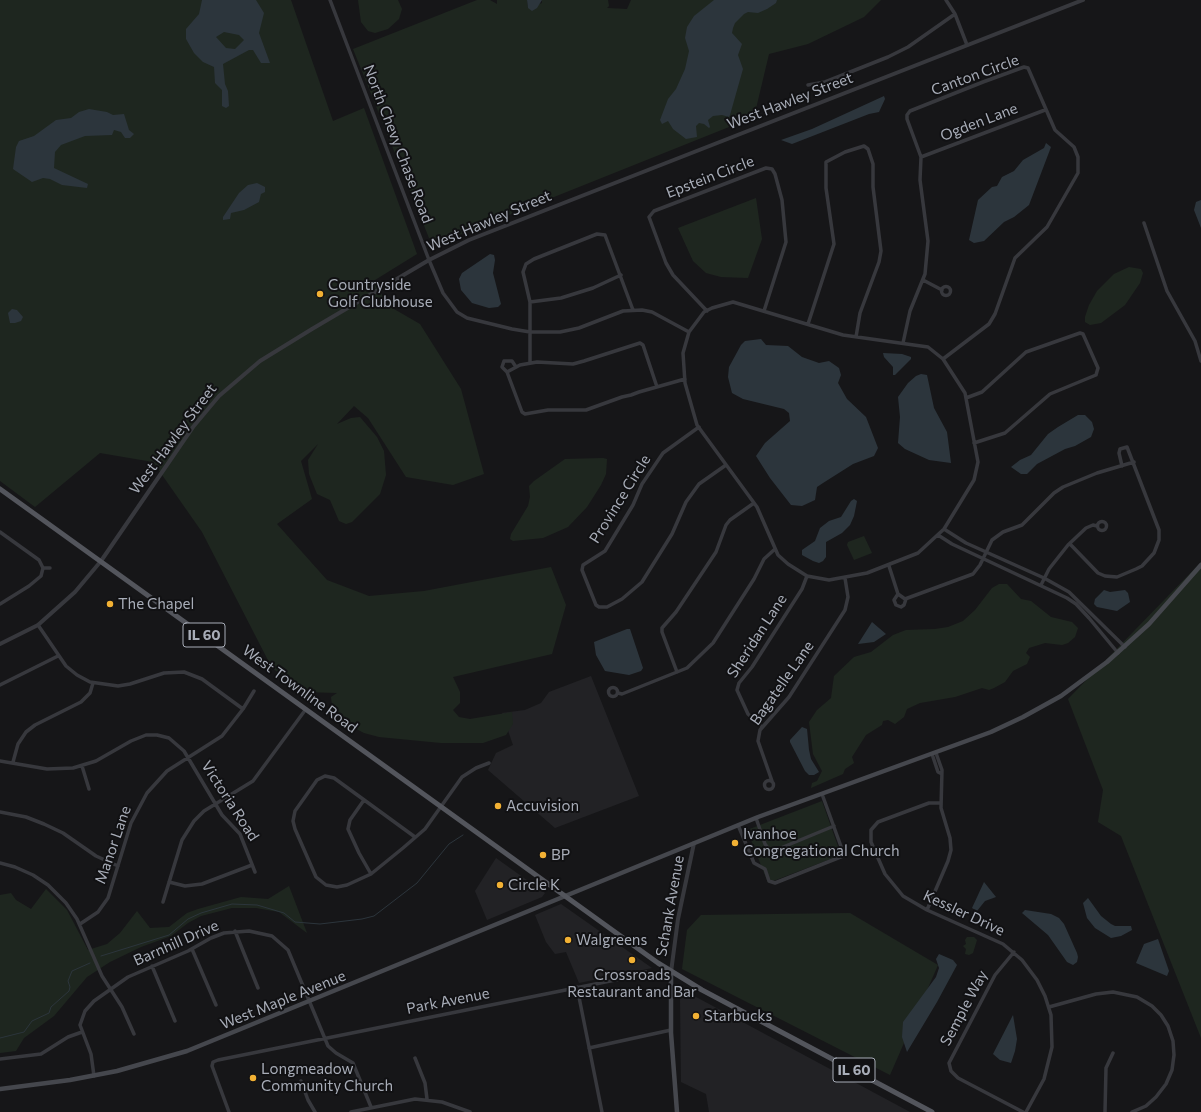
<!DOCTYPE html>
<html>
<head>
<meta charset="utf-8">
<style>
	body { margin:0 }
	canvas { display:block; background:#161618 }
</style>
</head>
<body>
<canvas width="1201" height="1112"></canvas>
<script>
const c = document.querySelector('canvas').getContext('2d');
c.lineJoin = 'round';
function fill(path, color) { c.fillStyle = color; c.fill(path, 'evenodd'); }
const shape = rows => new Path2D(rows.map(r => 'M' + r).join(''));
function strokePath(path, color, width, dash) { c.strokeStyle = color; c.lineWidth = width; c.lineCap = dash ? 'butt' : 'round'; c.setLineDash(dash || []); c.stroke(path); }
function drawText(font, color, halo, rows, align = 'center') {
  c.font = font + ' Commissioner,sans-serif'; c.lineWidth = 4; c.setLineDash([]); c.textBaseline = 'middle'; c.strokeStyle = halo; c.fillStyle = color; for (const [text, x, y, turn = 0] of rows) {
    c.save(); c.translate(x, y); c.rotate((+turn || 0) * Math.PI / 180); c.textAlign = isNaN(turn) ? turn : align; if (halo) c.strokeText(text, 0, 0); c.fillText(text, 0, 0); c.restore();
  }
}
const built = shape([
	[591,676,639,796,555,828,488,770,496,753,513,745,502,713,525,710,541,703,549,692],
	[496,858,545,893,542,897,487,920,475,891],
	[561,904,652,968,579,983,566,952,555,954,546,942,535,915],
	[683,990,910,1112,709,1112,706,1094,681,1082,680,995]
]);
const green = shape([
	[0,0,291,0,333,121,364,108,417,254,375,280,387,305,420,324,461,389,484,474,453,485,406,477,368,418,354,406,337,424,351,418,360,417,377,437,384,451,386,475,380,494,352,522,346,524,339,521,330,500,317,494,309,474,308,460,318,444,301,461,312,499,277,524,327,580,369,596,424,591,551,567,566,605,552,654,453,677,460,692,460,703,453,710,459,717,470,719,512,712,513,724,506,735,483,743,441,743,379,737,364,733,345,723,336,713,332,706,331,697,337,693,305,692,272,668,202,532,153,462,100,453,35,507,0,481],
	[358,0,398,0,402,9,399,19,388,29,375,33,368,31,361,22],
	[477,0,490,0,497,4,497,0,527,0,528,8,542,3,542,0,608,0,609,6,607,8,627,9,631,0,881,0,864,17,808,44,769,54,754,117,439,243,429,238,353,49],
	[756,198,762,239,748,278,721,277,706,273,693,261,678,228],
	[1129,267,1141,269,1143,273,1140,283,1125,305,1101,323,1090,325,1085,322,1085,317,1089,305,1097,291,1114,274],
	[603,458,607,459,606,474,601,485,587,507,568,527,543,538,513,541,510,539,511,534,528,506,530,497,529,486,534,481,565,459],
	[864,536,872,553,854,560,847,545,848,542],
	[1201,562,1201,1038,1121,836,1098,822,1103,790,1068,699],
	[999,584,1007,584,1021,599,1031,601,1051,617,1072,622,1078,628,1075,637,1068,643,1062,645,1045,643,1029,648,1026,653,1030,657,1027,664,1013,671,1005,682,994,688,989,690,982,688,955,697,920,703,907,709,904,717,895,724,888,720,883,721,882,725,866,735,852,757,854,763,845,769,843,774,811,788,812,783,817,781,822,771,813,754,809,722,817,710,831,698,834,676,854,657,871,652,893,635,906,630,935,629,948,627,963,621,975,610,992,588],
	[822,801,841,855,768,883,747,830],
	[289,886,307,933,279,912,256,908,232,908,201,916,188,923,171,936,141,947,110,962,87,977,54,1016,24,1038,16,1051,0,1053,0,895,11,893,16,900,31,909,46,889,67,910,88,950,107,944,120,933,137,911,150,928,169,927,187,913,198,909,241,897,268,899],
	[850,913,938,965,890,1075,682,969,687,930,701,915],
	[967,937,974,937,977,940,973,953,969,955,965,954,966,949,963,946,966,944,965,940]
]);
const water = shape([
	[202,0,256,0,264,13,259,33,270,63,261,63,253,50,249,50,223,64,225,84,228,91,229,106,226,108,222,106,222,90,215,83,214,67,203,62,194,53,186,39,186,29,199,14],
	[224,32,239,35,244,40,235,49,226,48,216,37],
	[527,0,542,0,537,8,532,11,528,8],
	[714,0,777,0,776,3,767,9,758,13,748,12,744,14,735,23,733,28,732,33,742,44,738,55,743,69,730,115,729,117,722,115,713,116,708,120,710,127,709,128,704,124,699,123,696,126,697,137,686,139,673,129,668,121,662,124,660,120,668,99,676,89,685,69,689,51,685,38,687,27,694,16],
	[884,96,885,99,879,112,869,114,792,144,781,140,812,129],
	[89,109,107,112,113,115,124,114,129,130,134,134,130,138,125,138,121,132,114,130,112,135,85,136,61,145,55,152,54,168,88,184,87,188,62,185,50,179,43,178,32,182,13,169,16,147,19,141,34,136,56,120,71,118,79,112],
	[1046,143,1051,147,1029,205,1014,217,1004,222,984,241,974,243,969,240,978,200,992,187,997,186,1002,177,1014,171,1023,160,1044,148],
	[257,183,265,187,265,192,261,194,259,202,244,210,231,213,230,219,223,220,223,217,239,193,248,185],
	[1201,200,1201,228,1194,210,1196,202],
	[490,254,494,255,495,260,493,273,501,304,498,307,489,308,472,303,461,290,459,279,462,273],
	[12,309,17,310,23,317,21,321,15,323,10,323,8,313],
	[761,339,766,345,788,346,802,357,819,363,829,361,839,368,841,375,838,383,847,399,866,417,878,448,874,456,853,464,823,483,817,487,815,500,802,506,791,505,770,478,756,456,765,443,790,421,789,413,784,409,743,399,732,393,728,377,729,367,741,345,745,341],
	[883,353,902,354,911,357,911,359,895,375,893,375,893,367,884,357],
	[921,374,927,375,934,408,947,432,951,463,929,460,905,449,898,443,900,417,898,397,908,383,916,376],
	[1078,415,1085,415,1092,422,1094,429,1091,437,1075,446,1065,449,1037,464,1027,474,1021,474,1011,467,1020,460,1031,455,1048,434,1058,427],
	[854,499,857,501,854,516,850,525,842,533,826,542,826,557,823,561,819,563,813,561,802,555,802,550,815,541,820,528,829,521,841,517,851,501],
	[1104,590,1110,592,1125,590,1128,593,1130,602,1117,611,1097,607,1094,604,1095,599],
	[872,622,886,634,874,642,858,644],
	[627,629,630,629,643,668,641,671,629,675,605,671,596,655,594,642],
	[802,727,807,729,809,750,811,759,819,772,814,775,809,775,805,771,790,742,790,740],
	[984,882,996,897,985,901,977,911,972,908],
	[1088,898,1101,916,1111,924,1115,926,1131,926,1132,930,1121,936,1111,938,1095,928,1087,918,1083,903],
	[1025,910,1051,914,1059,918,1064,924,1077,953,1078,957,1077,962,1073,965,1067,962,1048,935,1022,913],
	[1158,939,1169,971,1167,976,1136,963,1144,944],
	[939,954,953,960,957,965,937,1002,907,1052,902,1037,903,1022,936,977,939,968,936,959],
	[1013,1015,1017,1039,1015,1051,1011,1063,1000,1060,993,1054]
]);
const stream = shape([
	[101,956,169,935,188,919,201,913,232,904,257,905,284,913,295,922,320,924,362,919,374,916,417,883,449,844,463,835],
	[0,1038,24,1032,32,1021,49,1013,51,1007,69,991,70,987,68,981,72,971,90,963]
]);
const minor = shape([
	[330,0,429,260,443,293,457,312,467,318,512,329,530,332,560,332,579,328,623,311,642,310,652,312,689,332],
	[946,0,955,14,967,45],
	[808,85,825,82,888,57,908,47,955,14],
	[921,157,1045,110],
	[1144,223,1167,291,1195,341,1201,361],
	[923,280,942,290],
	'941.5 291a4.5 4.5 0 1 1 9 0a4.5 4.5 0 1 1-9 0Z',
	[530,302,561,298,593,288,621,275],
	[733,302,843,335,928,347,943,359,965,393,978,462,974,480,944,529,918,553,867,573,829,580,807,576,788,564,778,555,757,507,697,425,685,383,683,353,689,332,704,312,712,308,733,302],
	[707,311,673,275,666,263,649,217,654,211,766,168,772,169,775,174,782,200,786,242,764,311],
	[808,324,834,244,826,188,826,162,845,152,864,146,868,149,873,164,873,187,881,251,879,262,860,313,856,337],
	[903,343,910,311,925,274,928,241,920,180,921,157,907,119,907,115,910,111,983,82,1024,67,1028,68,1055,130,1074,147,1078,157,1078,173,1047,227,1015,258,995,314,989,324,943,359],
	[530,363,530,302,523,272,526,264,534,259,597,234,605,235,633,310],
	[507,372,502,367,504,361,512,361,516,367],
	[657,387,643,345,640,343,584,361,573,364,537,362,520,365,507,372,522,412,525,414,548,410,586,410,622,397,631,395,639,392,685,379],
	[966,398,982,392,1026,352,1080,333,1083,334,1098,368,1096,375,1050,394,1005,433,974,443],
	[699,427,663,453,642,484,633,505,605,551,583,565,582,570,596,605,599,607,607,607,622,599,642,582,672,534,686,502,699,484,726,465],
	'1097.5 526a4.5 4.5 0 1 1 9 0a4.5 4.5 0 1 1-9 0Z',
	[944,529,966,543,1044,578,1069,592,1125,647],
	[0,532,39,560,43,568],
	[938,535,952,544,1067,598,1076,604,1089,618,1118,653],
	[1070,544,1098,573,1105,576,1117,577,1136,569,1142,566,1154,553,1159,540,1159,530,1127,447,1120,449,1119,453,1122,466],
	[889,566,898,594,905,599,973,574,980,565,992,540,1003,532,1022,525,1054,493,1063,487,1097,473,1134,462],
	[43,568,50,568],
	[1041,585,1049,569,1068,545,1086,528,1093,525,1097,526],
	[898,594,894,600,896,605,901,607,904,605,906,599],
	[0,604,29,586,41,576,43,568],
	[38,625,66,666,77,675,90,682,118,686,130,684,164,673,184,672,202,679,243,709],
	[677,672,662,632,662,628,676,612,716,552,726,525,730,520,754,503],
	[0,685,58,656],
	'608.5 692a4.5 4.5 0 1 1 9 0a4.5 4.5 0 1 1-9 0Z',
	[618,693,622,694,687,668,713,643,754,579,764,559,775,549],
	[762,727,748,714,737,690,739,683,752,667,802,589,807,576],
	[932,754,938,772,940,773],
	[0,761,47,769,73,768,96,761,131,741,146,735,157,735,169,738,184,751,222,815,240,834,255,872],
	[13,762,18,744,26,732,35,725,81,702,90,693,93,683],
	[82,766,89,789],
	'764.5 785a4.5 4.5 0 1 1 9 0a4.5 4.5 0 1 1-9 0Z',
	[772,781,758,741,760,730,789,697,845,610,848,597,845,578],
	[364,800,350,820,348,829,359,853,371,874],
	[940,803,929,803,878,822,871,830,871,842,885,874,903,896,927,910,1003,944,1022,960,1037,980,1045,996,1051,1015,1052,1047,1044,1079,1026,1112],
	[0,812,26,817,44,824,63,833,96,856,118,866],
	[756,818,765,844,771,852,834,826],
	[738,825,754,863,765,869,769,881,775,883,843,856,843,852,822,794],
	[415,837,334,778,325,776,317,780,295,811,293,821,295,829,316,877,326,885,337,887,347,885,371,874,403,848,425,829,462,777,476,768,489,763],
	[0,863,15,867,33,875,48,885,66,903,77,919,102,976,122,1007,134,1034],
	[169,882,185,886,202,884,252,865],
	[163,902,182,840,194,821,204,811,253,781,306,709],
	[927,910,948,861,951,850,950,838,941,808,942,770,936,753],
	[80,924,98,912,108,898,131,823,147,793,167,771,222,736,243,709,254,691],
	[235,931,258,988],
	[192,949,216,1005],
	[1014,952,995,975,949,1063,951,1071,958,1078,1023,1112],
	[152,966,175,1021],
	[577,987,602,1112],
	[1049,1007,1096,994,1113,992,1137,997,1152,1006,1161,1015,1168,1026,1173,1041,1174,1055,1172,1070,1166,1084,1156,1097,1146,1106,1132,1112],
	[589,1048,671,1030],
	[415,1058,425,1083,427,1099],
	[0,1059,41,1054,68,1037,82,1032],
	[94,1076,91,1054,80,1025,85,1011,94,1001,128,977,188,951,211,938,224,933,249,931,272,936,288,950,328,1046,336,1053,353,1063,371,1107],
	[301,1081,308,1100,315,1112],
	[229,1112,212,1066,213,1062,218,1060,635,976,646,972],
	[351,1112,415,1099,442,1102,470,1112],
	[1105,1112,1106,1068,1113,1053]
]);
const tertiary = shape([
	[0,644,38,625,75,592,101,561,193,427,219,396,260,361,312,329,429,260,469,240,1083,0],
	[671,972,678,919,694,843]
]);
const secondary = shape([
	[671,972,671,1033,677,1112],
	[0,1089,70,1080,117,1071,187,1051,758,817,991,732,1023,717,1061,696,1107,662,1149,624,1201,565]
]);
const primary = shape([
	[0,489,658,963,702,990,932,1112]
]);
const markers = [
	[320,294,4,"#f2b134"],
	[110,604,4,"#f2b134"],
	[498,806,4,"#f2b134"],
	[735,843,4,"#f2b134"],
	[543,855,4,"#f2b134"],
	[500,885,4,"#f2b134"],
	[568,940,4,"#f2b134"],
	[632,960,4,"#f2b134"],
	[696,1016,4,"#f2b134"],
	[253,1078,4,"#f2b134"]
];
const shields = [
	[204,635,42],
	[854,1070,42]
];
const shieldNames = [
	["IL 60",204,635],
	["IL 60",854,1070]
];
const streetNames = [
	["Canton Circle",975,75,-20],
	["West Hawley Street",790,101,-21],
	["Ogden Lane",979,122,-21],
	["North Chevy Chase Road",398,144,69],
	["Epstein Circle",710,177,-21],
	["West Hawley Street",489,221,-23],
	["West Hawley Street",173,439,-53],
	["Province Circle",620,499,-58],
	["Sheridan Lane",757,636,-57],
	["Bagatelle Lane",782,683,-55],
	["West Townline Road",300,689,36],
	["Victoria Road",230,801,57],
	["Manor Lane",113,845,-71],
	["Schank Avenue",670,906,-80],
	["Kessler Drive",964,913,25],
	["Barnhill Drive",176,943,-24],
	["West Maple Avenue",283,1000,-22],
	["Park Avenue",448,1001,-11],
	["Semple Way",964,1008,-62]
];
const poiNames = [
	["Countryside",328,285],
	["Golf Clubhouse",328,302],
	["The Chapel",118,604],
	["Accuvision",506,806],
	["Ivanhoe",743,834],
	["Congregational Church",743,851],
	["BP",551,855],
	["Circle K",508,885],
	["Walgreens",576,940],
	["Crossroads",632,975,"center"],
	["Restaurant and Bar",632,992,"center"],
	["Starbucks",704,1016],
	["Longmeadow",261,1069],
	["Community Church",261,1086]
];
fill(built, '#222225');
fill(green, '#1e261f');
fill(water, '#2c353c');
strokePath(stream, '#2c353c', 1);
strokePath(minor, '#37383d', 3.5);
strokePath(tertiary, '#37383d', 4);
strokePath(secondary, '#45474d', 4.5);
strokePath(primary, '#53555c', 5);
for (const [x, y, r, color] of markers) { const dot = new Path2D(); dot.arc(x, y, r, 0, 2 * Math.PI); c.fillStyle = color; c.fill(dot); strokePath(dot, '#111113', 1.5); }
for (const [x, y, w] of shields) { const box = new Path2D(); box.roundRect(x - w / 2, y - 12, w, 24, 3); c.fillStyle = '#111113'; c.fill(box); strokePath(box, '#a8adb8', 1); }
drawText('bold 14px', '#a8adb8', null, shieldNames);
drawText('15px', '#a8adb8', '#111113', streetNames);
drawText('15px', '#a8adb8', '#111113', poiNames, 'left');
</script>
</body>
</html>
